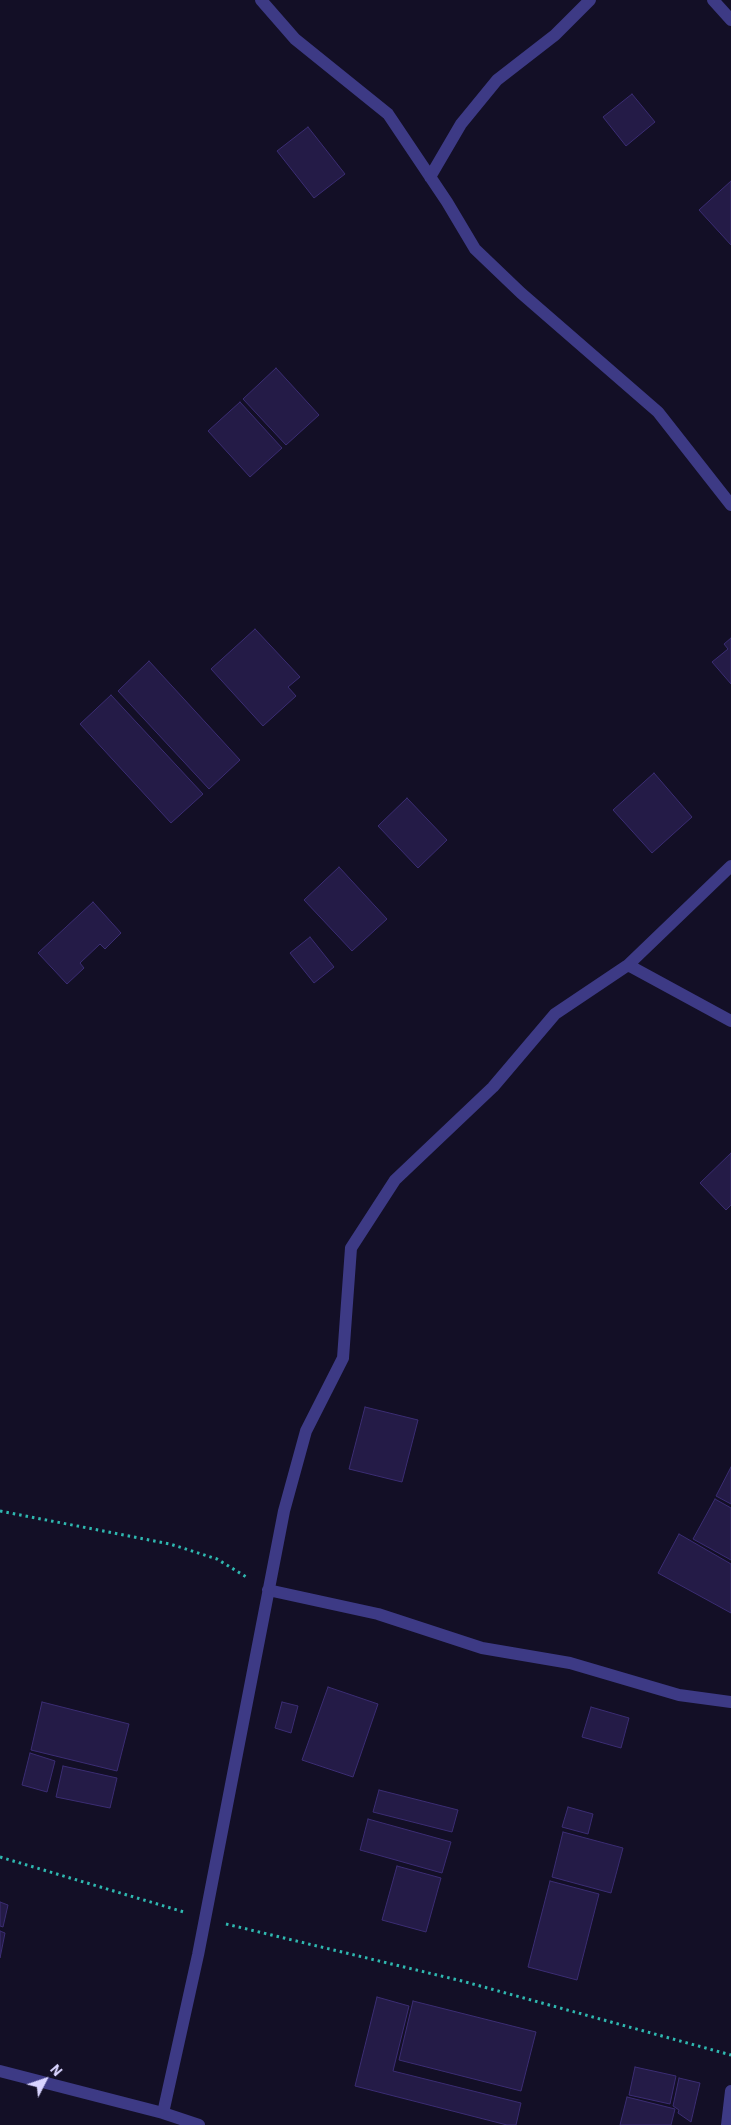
<!DOCTYPE html>
<html>
<head>
<meta charset="utf-8">
<style>
	body { margin:0 }
	#map { position:relative; width:731px; height:2125px; overflow:hidden; background:#130f26; font-family:"IBM Plex Sans",sans-serif }
	canvas { display:block }
	.north { position:absolute; left:20px; top:2055px; width:50px; height:50px; -webkit-text-stroke:4px #130f26; paint-order:stroke; rotate:49deg; font-size:14px; font-weight:700; line-height:20px; text-align:center; color:#d9d4ff }
	.north::after { content:''; display:block; margin:auto; width:18px; height:22px; background:#d9d4ff; clip-path:polygon(50% 0,100% 100%,50% 72%,0 100%) }
</style>
</head>
<body>
<div id="map">
<canvas width="731" height="2125"></canvas>
<div class="north">N</div>
</div>
<script>
const c = document.querySelector('canvas').getContext('2d');
c.lineJoin = 'round';
function fill(path, color) { c.fillStyle = color; c.fill(path, 'evenodd'); }
const shape = rows => new Path2D(rows.map(r => 'M' + r).join(''));
function strokePath(path, color, width, dash) { c.strokeStyle = color; c.lineWidth = width; c.lineCap = dash ? 'butt' : 'round'; c.setLineDash(dash || []); c.stroke(path); }
const building = shape([
	[632,94,655,122,626,146,603,117,632,94],
	[308,127,345,174,314,198,277,151,308,127],
	[731,181,731,245,699,210,731,181],
	[276,368,319,415,286,445,243,399,276,368],
	[240,402,282,448,250,477,208,431,240,402],
	[255,629,300,677,288,687,296,696,263,726,211,669,255,629],
	[731,638,731,684,712,662,728,649,724,644,731,638],
	[149,661,240,760,209,789,118,691,149,661],
	[111,695,203,794,171,823,80,724,111,695],
	[654,773,692,817,652,853,613,810,654,773],
	[407,798,447,840,418,868,378,826,407,798],
	[339,867,387,919,352,951,304,900,339,867],
	[93,902,121,933,105,949,100,944,80,963,84,968,67,984,38,953,93,902],
	[310,937,334,967,314,983,290,953,310,937],
	[731,1153,731,1205,726,1210,700,1183,731,1153],
	[365,1407,418,1420,402,1482,349,1469,365,1407],
	[731,1467,731,1504,716,1496,731,1467],
	[715,1499,731,1508,731,1560,693,1539,715,1499],
	[679,1534,731,1564,731,1613,658,1573,679,1534],
	[328,1687,378,1704,353,1777,302,1760,328,1687],
	[42,1702,129,1724,117,1771,31,1750,42,1702],
	[282,1702,298,1706,291,1733,275,1728,282,1702],
	[591,1707,629,1718,621,1748,582,1737,591,1707],
	[30,1753,55,1761,47,1792,22,1785,30,1753],
	[63,1766,117,1778,110,1808,56,1797,63,1766],
	[379,1790,458,1810,452,1832,373,1812,379,1790],
	[568,1807,593,1814,588,1834,562,1827,568,1807],
	[368,1819,451,1842,442,1873,360,1850,368,1819],
	[563,1832,623,1848,611,1893,552,1877,563,1832],
	[397,1866,441,1878,426,1932,382,1920,397,1866],
	[550,1881,599,1894,577,1980,528,1967,550,1881],
	[0,1902,8,1905,3,1927,0,1926,0,1902],
	[0,1931,5,1933,0,1958,0,1931],
	[377,1997,409,2006,393,2071,521,2103,516,2125,507,2125,355,2086,377,1997],
	[413,2001,536,2032,521,2091,399,2060,413,2001],
	[635,2067,676,2076,670,2104,629,2095,635,2067],
	[679,2078,700,2083,691,2122,678,2113,679,2110,673,2106,679,2078],
	[627,2097,675,2109,671,2125,620,2125,627,2097]
]);
const path = shape([
	[0,1511,170,1544,217,1559,248,1578],
	[0,1857,184,1912],
	[226,1924,462,1981,731,2055]
]);
const minor = shape([
	[261,0,295,39,388,114,447,202,475,249,521,293,658,412,731,505],
	[713,0,731,20],
	[430,177,461,124,497,80,555,35,590,0],
	[628,965,731,1021],
	[268,1590,378,1614,482,1648,570,1663,679,1695,731,1702],
	[0,2071,163,2113,199,2125],
	[163,2113,198,1955,284,1511,306,1431,343,1358,351,1248,395,1180,493,1087,555,1014,628,965,731,866],
	[727,2125,731,2091]
]);
fill(building, '#241b47');
strokePath(building, '#3b2d73', 1);
strokePath(path, '#2fb8b0', 3, [2.5, 4]);
strokePath(minor, '#3d3a85', 12);
</script>
</body>
</html>
